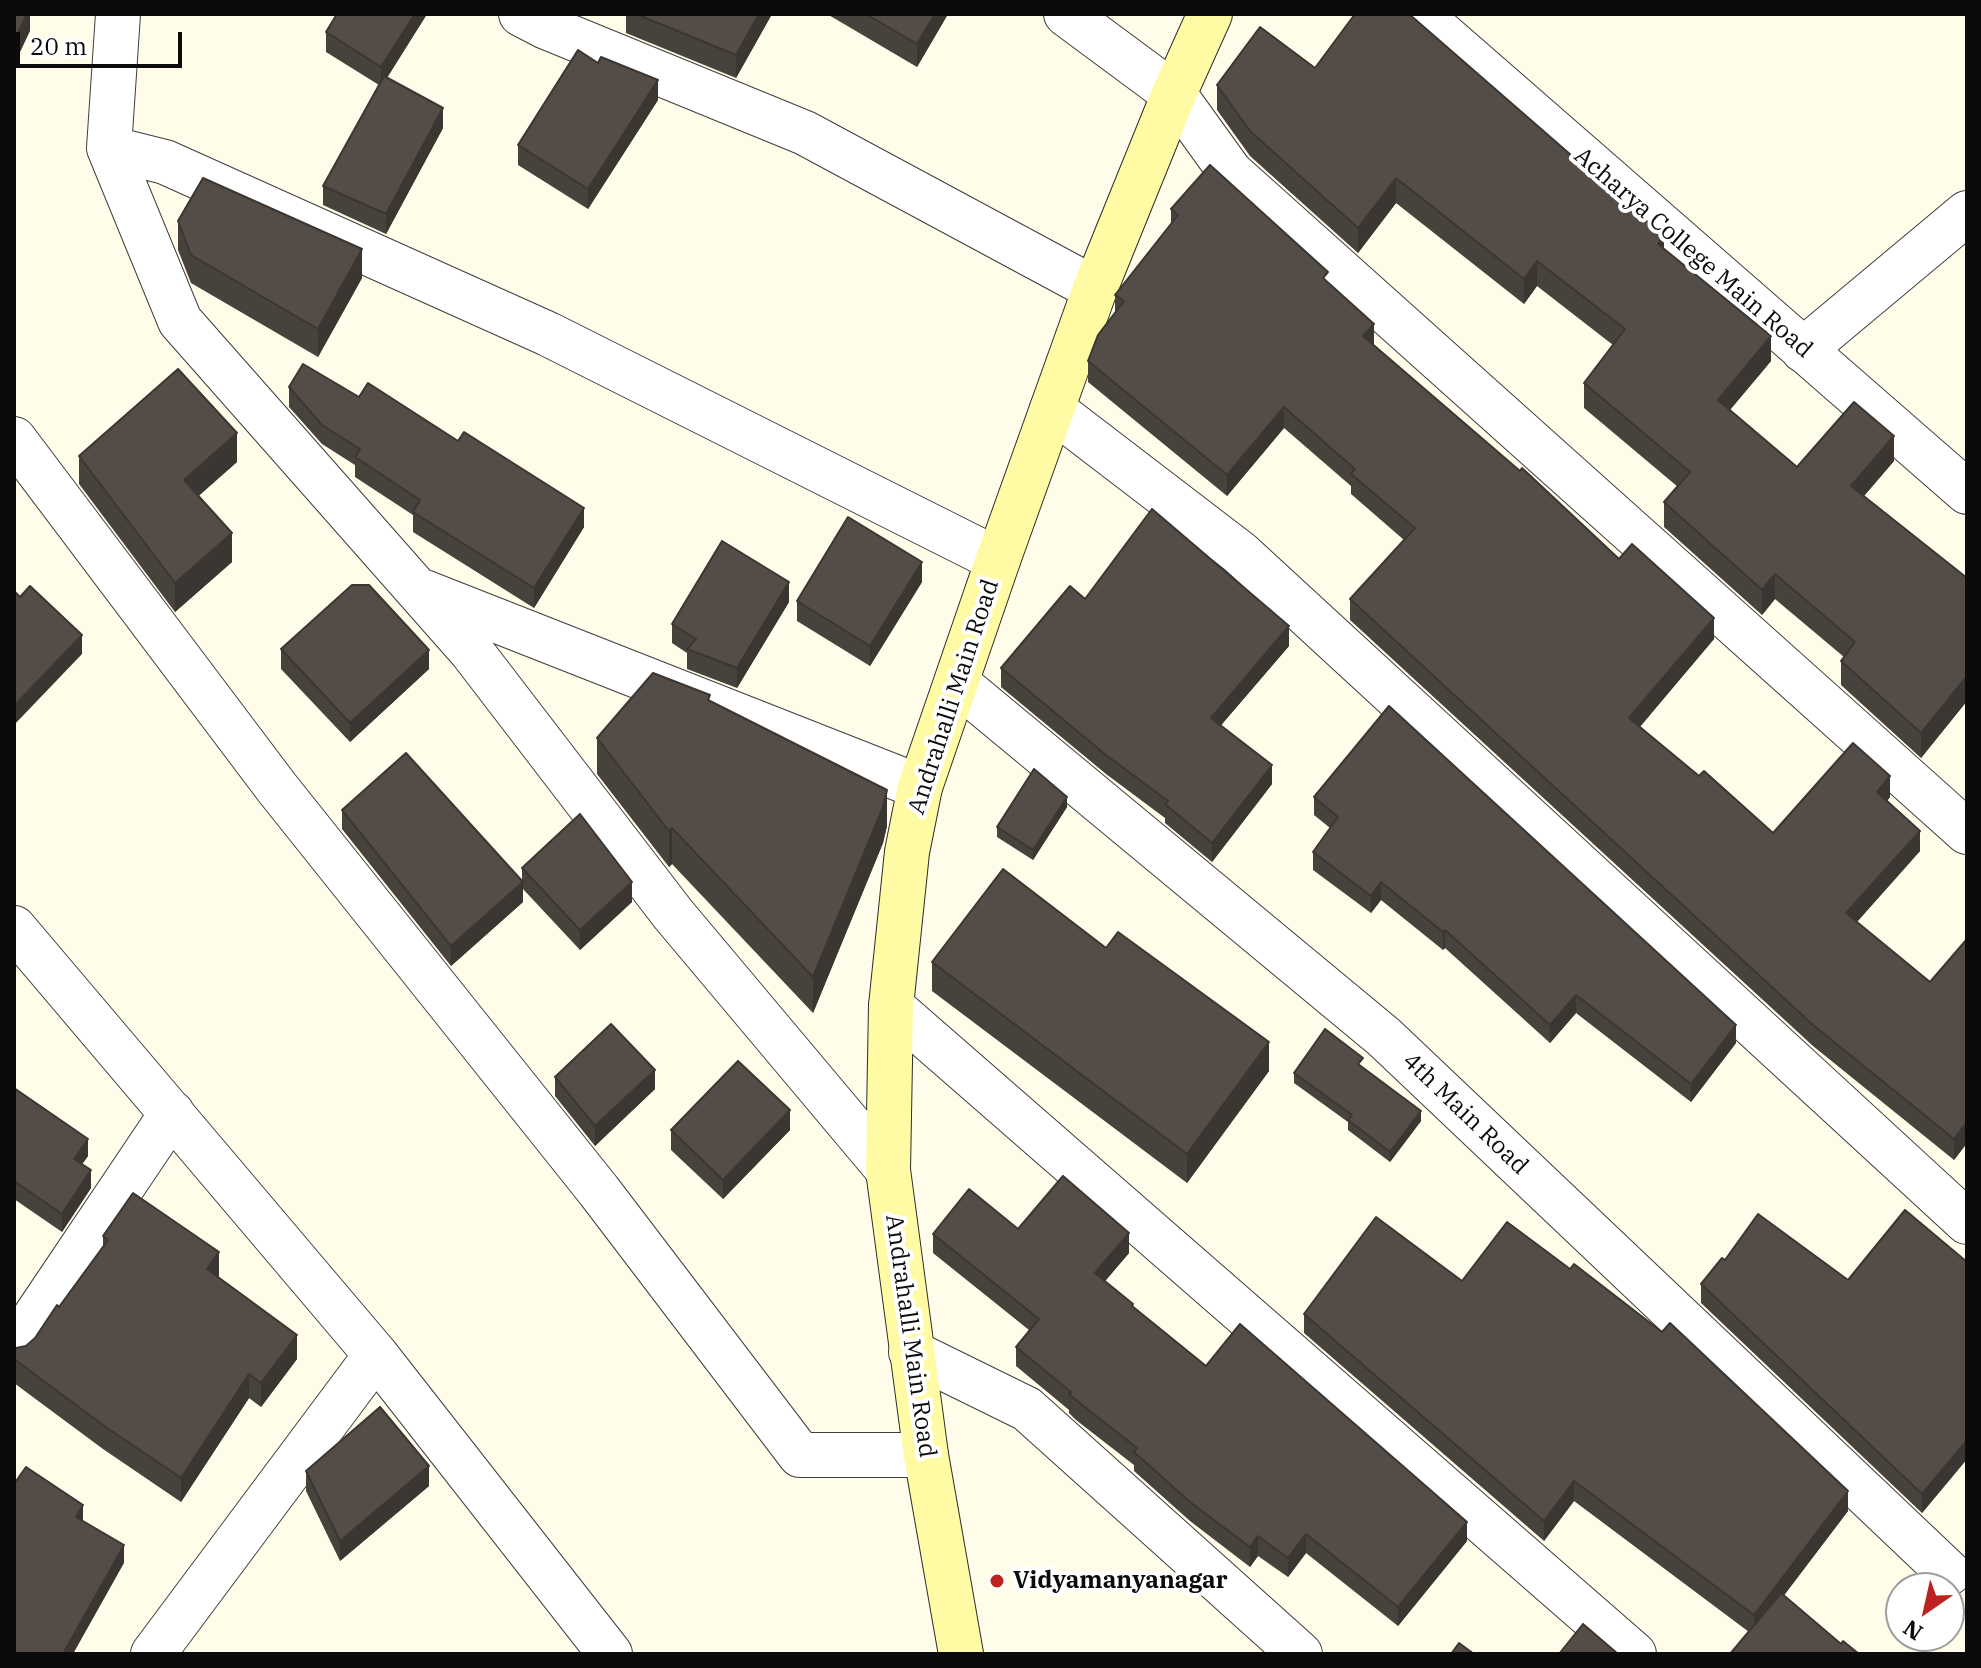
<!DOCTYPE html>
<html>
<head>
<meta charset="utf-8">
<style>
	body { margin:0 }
	#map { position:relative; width:1981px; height:1668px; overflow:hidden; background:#fffce9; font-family:"IBM Plex Serif",serif }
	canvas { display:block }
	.frame { position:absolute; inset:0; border:16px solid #0b0b0b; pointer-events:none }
	.north { position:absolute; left:1885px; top:1572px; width:80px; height:80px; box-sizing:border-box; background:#fff; border:2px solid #9d9d9d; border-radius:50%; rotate:214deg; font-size:22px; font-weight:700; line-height:32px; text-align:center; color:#0b0b0b }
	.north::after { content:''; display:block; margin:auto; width:28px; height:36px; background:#bd2221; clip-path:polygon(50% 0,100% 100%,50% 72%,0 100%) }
	.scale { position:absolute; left:16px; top:32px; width:166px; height:36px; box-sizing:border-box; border:4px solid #0b0b0b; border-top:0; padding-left:10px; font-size:24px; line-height:28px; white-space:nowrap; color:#0b0b0b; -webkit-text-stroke:6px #fff; paint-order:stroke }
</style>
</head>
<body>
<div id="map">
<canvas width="1981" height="1668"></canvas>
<div class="frame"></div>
<div class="north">N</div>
<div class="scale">20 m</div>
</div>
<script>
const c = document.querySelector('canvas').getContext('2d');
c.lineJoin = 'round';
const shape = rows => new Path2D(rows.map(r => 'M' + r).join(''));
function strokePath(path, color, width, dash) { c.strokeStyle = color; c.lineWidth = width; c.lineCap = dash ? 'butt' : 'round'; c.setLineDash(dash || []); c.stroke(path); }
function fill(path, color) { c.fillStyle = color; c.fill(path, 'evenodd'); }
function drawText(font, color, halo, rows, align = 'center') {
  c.font = font + ' "IBM Plex Serif",serif'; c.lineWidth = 8; c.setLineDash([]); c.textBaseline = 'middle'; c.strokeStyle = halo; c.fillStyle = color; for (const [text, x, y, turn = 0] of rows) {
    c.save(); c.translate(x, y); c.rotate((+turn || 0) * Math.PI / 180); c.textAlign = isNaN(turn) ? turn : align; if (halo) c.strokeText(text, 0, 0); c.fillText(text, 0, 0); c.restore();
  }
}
const minor = shape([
	[118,14,109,148,180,321,472,652,673,914,888,1170],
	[521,14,546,27,805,133,1095,289],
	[1066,14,1174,94,1231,173,1967,832],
	[1419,14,1967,492],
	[109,148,165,162,548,334,998,560],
	[1803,350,1967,213],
	[1052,409,1240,553,1967,1222],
	[14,439,277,788,599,1191,800,1455,926,1455],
	[424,592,920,787],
	[957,683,1384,1037,1949,1573],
	[14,928,376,1355,610,1654],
	[891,1006,1634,1654],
	[14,1348,172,1113],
	[911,1352,1027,1409,1300,1654],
	[153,1654,376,1355]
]);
const secondary = shape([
	[961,1654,926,1455,888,1170,891,1006,907,852,920,787,998,560,1095,289,1174,94,1210,14]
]);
const wall = shape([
	[427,14,387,78,443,128,386,234,323,205,323,186,379,85,326,52,326,32],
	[626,14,772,14,736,78,626,33],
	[827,14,948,14,917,67],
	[1315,68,1664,249,1771,361,1730,410,1797,467,1894,461,1864,496,1967,578,1967,701,1921,758,1841,685,1841,661,1844,657,1775,599,1762,615,1664,527,1664,502,1678,487,1584,408,1584,383,1613,345,1537,286,1524,304,1396,203,1358,253,1250,156,1217,110,1217,85],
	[658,100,588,209,518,165,518,145],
	[1171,209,1328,283,1374,345,1619,559,1714,639,1640,727,1699,776,1773,833,1890,797,1887,801,1920,851,1857,922,1930,982,1967,939,1967,1143,1954,1160,1813,1046,1350,620,1350,599,1404,540,1351,494,1351,486,1284,428,1227,496,1088,382,1088,361,1115,312,1115,295,1171,224],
	[178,221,362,278,318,357,191,283,178,250],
	[289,387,584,527,534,608,413,532,413,515,355,477,355,465,322,444,289,407],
	[79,456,237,462,198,496,232,562,175,612,79,484],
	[922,582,870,666,797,621,797,601],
	[1085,599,1289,646,1221,725,1272,784,1212,862,1165,823,1165,818,1106,774,1001,687,1001,668],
	[789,602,737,688,687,669,687,653,672,643,672,624],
	[281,649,429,669,350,742,281,669],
	[710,701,887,826,883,843,813,1013,672,864,669,867,597,774,597,738],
	[1314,797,1736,1043,1691,1102,1576,1013,1550,1043,1445,948,1443,950,1381,900,1371,913,1313,870,1313,852,1330,828,1314,815],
	[1067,807,1033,860,997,837,997,827],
	[342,810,522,881,522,868,632,902,580,950,523,889,523,902,451,966,342,829],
	[1106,948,1269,1071,1187,1183,932,991,932,962],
	[1363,1068,1421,1121,1390,1162,1348,1130,1348,1122,1294,1083,1294,1073],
	[555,1077,655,1089,595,1146,555,1096],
	[14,1088,88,1156,82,1164,91,1188,62,1232,14,1199],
	[671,1130,790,1130,723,1199,671,1150],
	[1018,1229,1129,1253,1105,1281,1133,1307,1206,1366,1467,1541,1398,1626,1306,1553,1288,1577,1258,1556,1250,1567,1190,1521,1134,1471,1134,1465,1076,1420,1069,1413,1069,1410,1016,1366,1016,1347,1029,1330,933,1253,933,1234],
	[103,1236,219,1276,218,1277,297,1359,261,1407,249,1398,181,1502,103,1449,14,1383,14,1352,26,1346,35,1338,59,1307,103,1247],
	[1725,1260,1848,1280,1967,1262,1967,1459,1922,1513,1701,1303,1701,1284],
	[1462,1281,1848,1511,1784,1595,1841,1644,1749,1632,1574,1501,1544,1541,1304,1333,1304,1314],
	[306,1471,429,1486,340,1561,306,1491]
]);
const shadedWall = shape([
	[27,14,30,14,30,31,14,65,14,41],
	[415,14,427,14,381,87,381,67],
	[759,14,772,14,736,78,736,55],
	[935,14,948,14,917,67,917,44],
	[658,80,658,100,588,209,588,189],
	[443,108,443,128,386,234,386,214],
	[1396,178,1396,203,1358,253,1358,228],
	[1664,236,1664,261,1658,244],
	[362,249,362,278,318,357,318,329],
	[1537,261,1537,286,1524,304,1524,279],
	[1374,324,1374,345,1363,357,1363,336],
	[1771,336,1771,361,1718,424,1718,400],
	[1284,407,1284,428,1227,496,1227,475],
	[237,433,237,462,184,509,184,480],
	[1894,436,1894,461,1851,511,1851,486],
	[584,508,584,527,534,608,534,588],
	[232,533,232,562,175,612,175,583],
	[922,562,922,582,870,666,870,646],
	[1775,574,1775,599,1762,615,1762,590],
	[789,582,789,602,737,688,737,668],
	[1714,618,1714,639,1629,739,1629,718],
	[1289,626,1289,646,1211,737,1211,718],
	[82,635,82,654,14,725,14,706],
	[429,650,429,669,350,742,350,723],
	[1967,676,1967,701,1921,758,1921,733],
	[1272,765,1272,784,1212,862,1212,843],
	[1890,776,1890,797,1877,813,1877,792],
	[887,790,887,826,883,843,813,1013,813,977],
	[1067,797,1067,807,1033,860,1033,850],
	[672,828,672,864,669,867,669,831],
	[1920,831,1920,851,1846,934,1846,913],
	[523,882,523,902,451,966,451,946],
	[632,882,632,902,580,950,580,930],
	[1381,882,1381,900,1371,913,1371,896],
	[1445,930,1445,948,1443,950,1443,932],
	[1576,995,1576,1013,1550,1043,1550,1025],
	[1736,1025,1736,1043,1691,1102,1691,1084],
	[1269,1042,1269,1071,1187,1183,1187,1154],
	[655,1070,655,1089,595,1146,595,1126],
	[790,1110,790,1130,723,1199,723,1180],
	[1421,1111,1421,1121,1390,1162,1390,1152],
	[1967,1122,1967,1143,1954,1160,1954,1139],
	[88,1139,88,1156,74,1176,74,1159],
	[91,1170,91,1188,62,1232,62,1214],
	[1129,1233,1129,1253,1095,1293,1095,1273],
	[219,1252,219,1276,207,1293,207,1269],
	[297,1335,297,1359,261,1407,261,1383],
	[249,1374,249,1398,181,1502,181,1478],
	[1967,1440,1967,1459,1922,1513,1922,1494],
	[429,1466,429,1486,340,1561,340,1541],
	[1574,1481,1574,1501,1544,1541,1544,1521],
	[1848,1491,1848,1511,1754,1635,1754,1615],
	[83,1505,83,1523,76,1517],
	[1467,1522,1467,1541,1398,1626,1398,1607],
	[1306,1534,1306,1553,1288,1577,1288,1558],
	[1258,1536,1258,1556,1250,1567,1250,1547],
	[124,1545,124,1563,73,1654,63,1654]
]);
const building = shape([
	[14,14,27,14,14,41,14,14],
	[337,14,415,14,381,67,326,32,337,14],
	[636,14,759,14,736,55,636,14],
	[866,14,935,14,917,44,866,14],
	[1355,14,1409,14,1664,236,1658,244,1771,336,1718,400,1797,467,1854,402,1894,436,1851,486,1967,578,1967,676,1921,733,1841,661,1855,642,1775,574,1762,590,1664,502,1690,472,1584,383,1625,329,1537,261,1524,279,1396,178,1358,228,1250,131,1217,85,1260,27,1315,68,1355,14],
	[578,50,598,63,601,57,658,80,588,189,518,145,578,50],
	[384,76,443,108,386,214,323,186,384,76],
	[1210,165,1328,272,1323,278,1374,324,1363,336,1520,471,1522,468,1619,559,1632,544,1714,618,1629,718,1699,776,1704,771,1773,833,1853,743,1890,776,1877,792,1920,831,1846,913,1930,982,1967,939,1967,1122,1954,1139,1813,1025,1350,599,1415,528,1351,474,1355,469,1284,407,1227,475,1088,361,1098,335,1124,301,1115,295,1178,215,1171,209,1210,165],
	[203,178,362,249,318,329,191,255,178,221,203,178],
	[303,364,359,397,368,383,458,441,464,432,584,508,534,588,413,512,420,500,355,457,360,449,322,425,289,387,303,364],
	[178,369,237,433,184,480,232,533,175,583,79,456,178,369],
	[1152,509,1289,626,1211,718,1272,765,1212,843,1165,804,1168,801,1106,755,1001,668,1070,586,1085,599,1152,509],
	[848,517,922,562,870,646,797,601,848,517],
	[722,541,789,582,737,668,687,649,696,639,672,624,722,541],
	[352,585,369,585,429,650,350,723,281,649,352,585],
	[30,586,82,635,14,706,14,591,20,597,30,586],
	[653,673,710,695,708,700,887,790,883,807,813,977,672,828,669,831,597,738,653,673],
	[1389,706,1736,1025,1691,1084,1576,995,1550,1025,1445,930,1443,932,1381,882,1371,896,1313,852,1338,817,1314,797,1389,706],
	[406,753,523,882,451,946,342,810,406,753],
	[1034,769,1067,797,1033,850,997,827,1034,769],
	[580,814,632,882,580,930,522,868,580,814],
	[1003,869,1106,948,1118,932,1269,1042,1187,1154,932,962,1003,869],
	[611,1024,655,1070,595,1126,555,1077,611,1024],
	[1325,1029,1363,1058,1358,1064,1421,1111,1390,1152,1348,1120,1352,1115,1294,1073,1325,1029],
	[738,1061,790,1110,723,1180,671,1130,738,1061],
	[14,1088,88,1139,74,1159,91,1170,62,1214,14,1181,14,1088],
	[1063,1176,1129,1233,1095,1273,1133,1304,1132,1306,1206,1366,1240,1324,1467,1522,1398,1607,1306,1534,1288,1558,1258,1536,1250,1547,1190,1502,1134,1452,1137,1448,1076,1400,1069,1394,1071,1392,1016,1347,1039,1319,933,1234,969,1189,1018,1229,1063,1176],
	[133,1193,219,1252,207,1269,297,1335,261,1383,249,1374,181,1478,103,1425,14,1359,14,1352,16,1348,26,1346,35,1338,57,1305,59,1307,108,1240,103,1236,133,1193],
	[1905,1210,1967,1262,1967,1440,1922,1494,1701,1284,1722,1258,1725,1260,1758,1214,1848,1280,1905,1210],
	[1376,1217,1462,1281,1507,1222,1570,1269,1574,1264,1662,1332,1670,1323,1848,1491,1754,1615,1574,1481,1544,1521,1304,1314,1376,1217],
	[380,1407,429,1466,340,1541,306,1471,380,1407],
	[26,1467,83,1505,76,1517,124,1545,63,1654,14,1654,14,1484,26,1467],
	[1781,1593,1841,1644,1843,1641,1859,1654,1730,1654,1781,1593],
	[1583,1624,1618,1654,1559,1654,1583,1624],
	[1459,1643,1474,1654,1451,1654,1459,1643]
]);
const markers = [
	[997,1581,8,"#bd2221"]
];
const streetNames = [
	["Acharya College Main Road",1693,253,41],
	["Andrahalli Main Road",954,697,-72],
	["4th Main Road",1465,1114,44],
	["Andrahalli Main Road",910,1336,82]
];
const poiNames = [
	["Vidyamanyanagar",1013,1581]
];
strokePath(minor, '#3e3e3e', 46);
strokePath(secondary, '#2d2d2d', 46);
strokePath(minor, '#fff', 44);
strokePath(secondary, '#fffaa4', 44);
fill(wall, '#48423d');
fill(shadedWall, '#3b3632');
fill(building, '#544d47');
strokePath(building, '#3b3632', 2);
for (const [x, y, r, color] of markers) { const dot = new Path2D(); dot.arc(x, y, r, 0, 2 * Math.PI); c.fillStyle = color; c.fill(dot); strokePath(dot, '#fff', 3); }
drawText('24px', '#0b0b0b', '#fff', streetNames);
drawText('bold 24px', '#0b0b0b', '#fff', poiNames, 'left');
</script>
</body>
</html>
